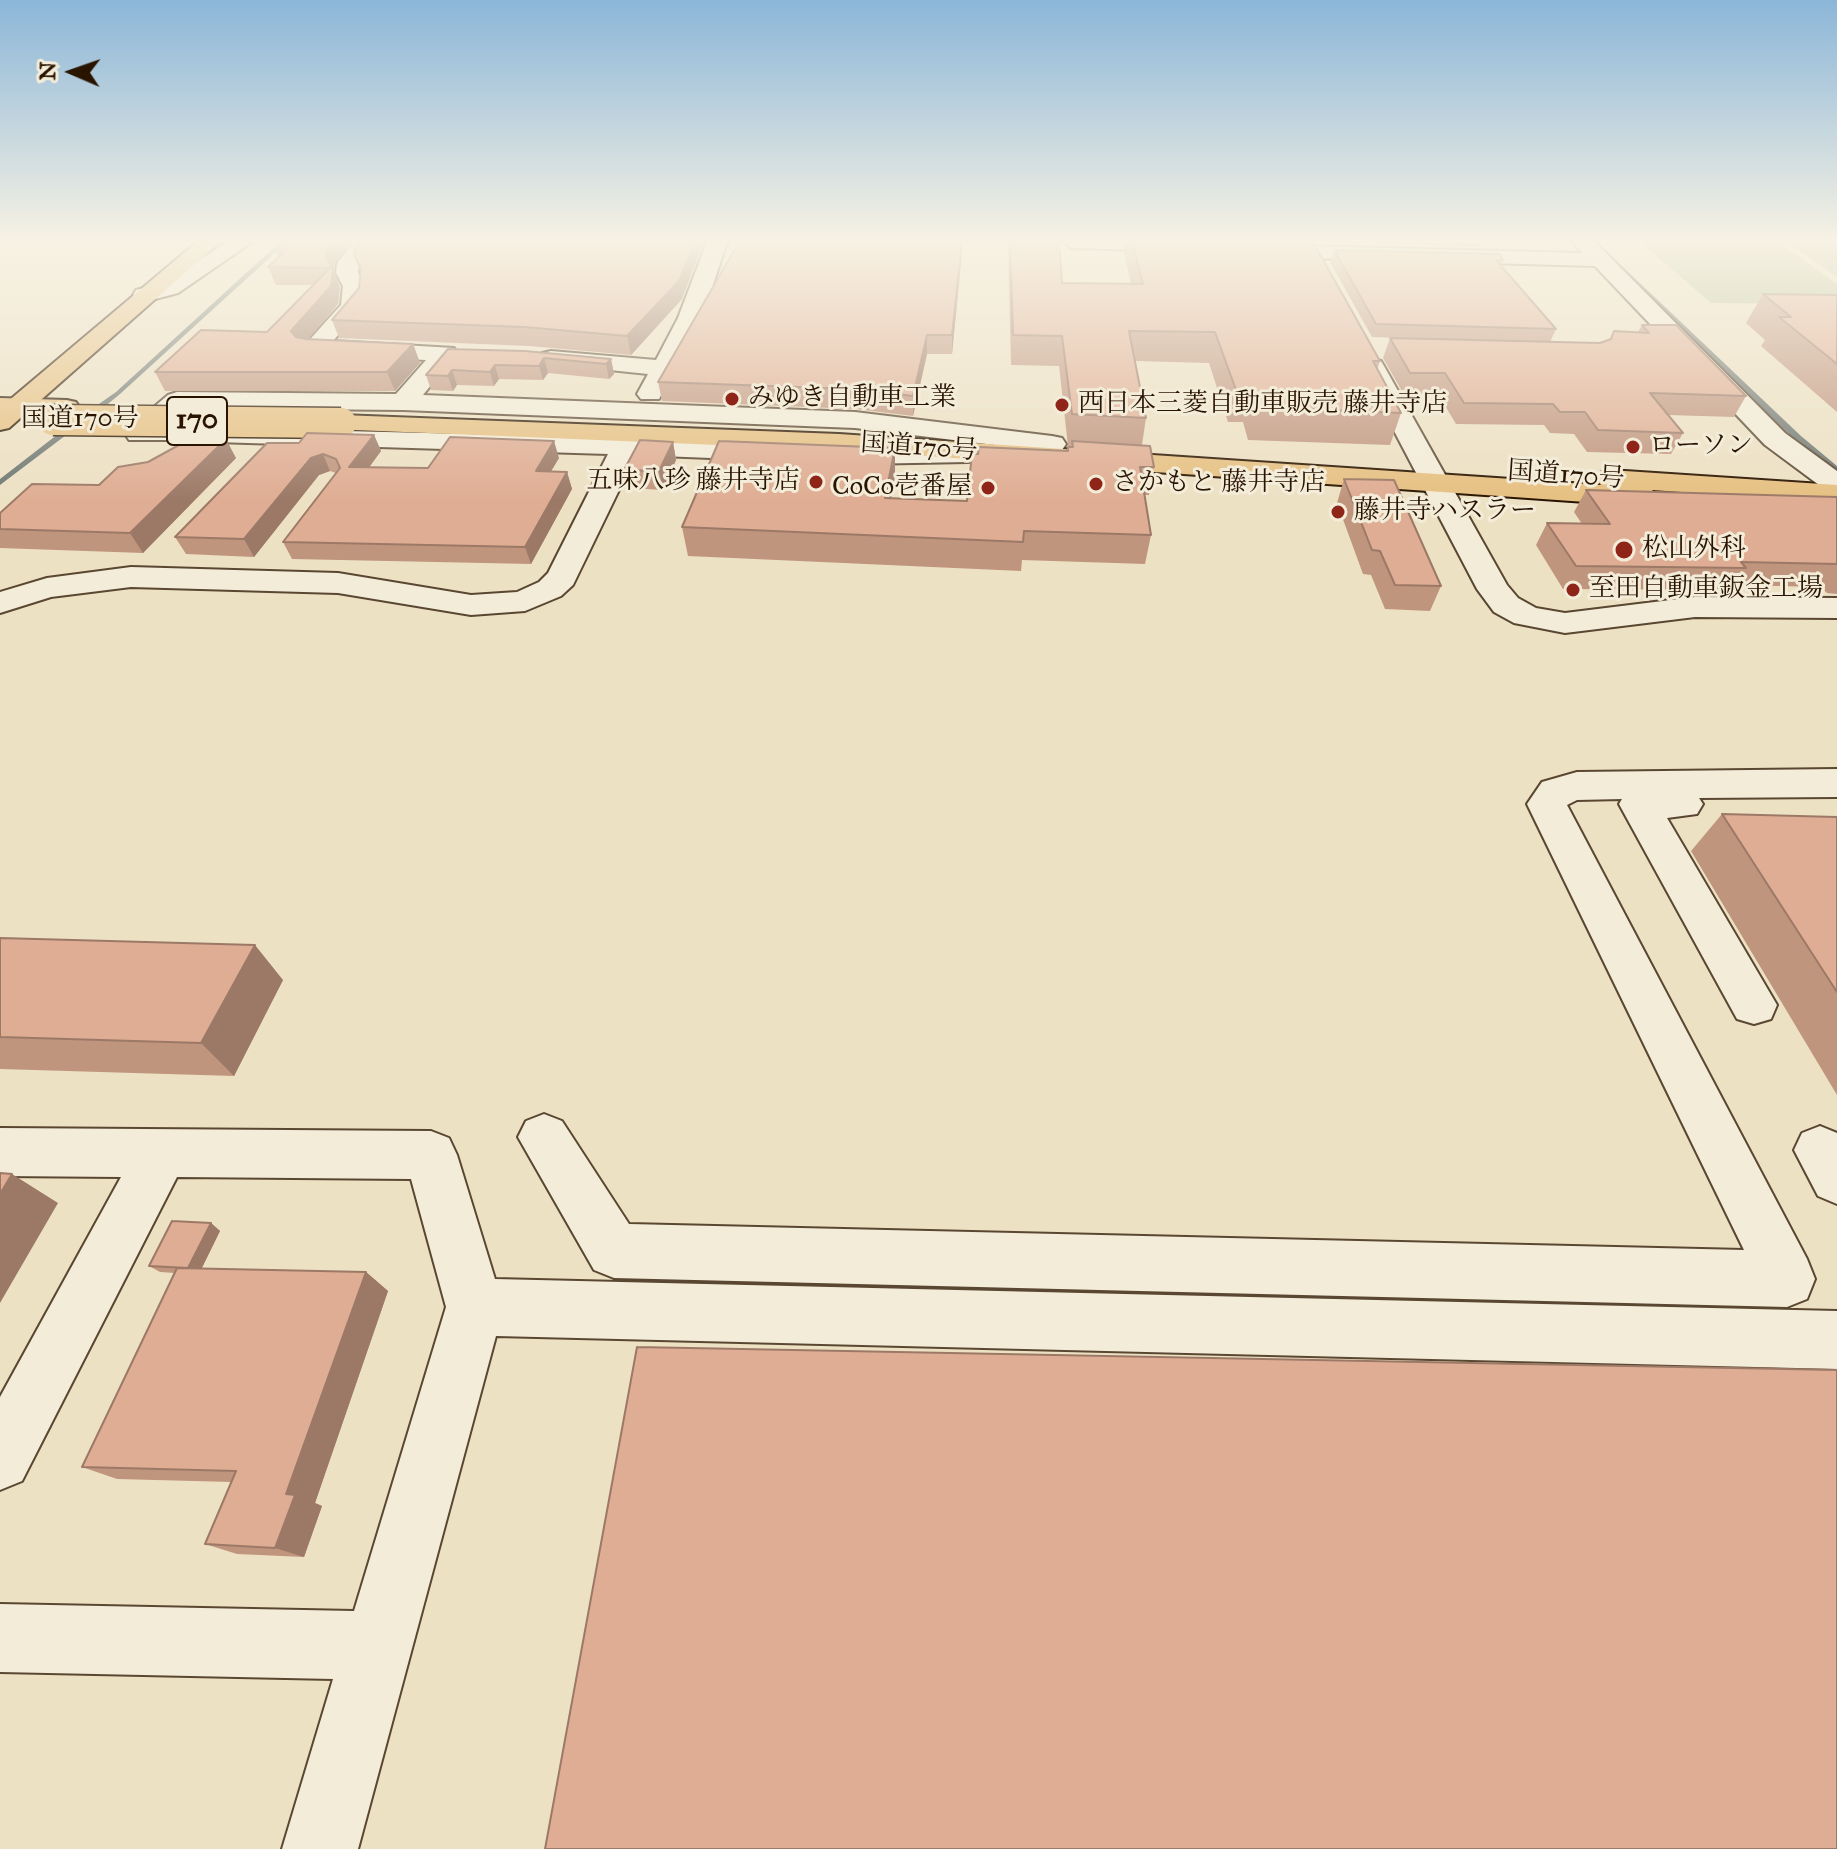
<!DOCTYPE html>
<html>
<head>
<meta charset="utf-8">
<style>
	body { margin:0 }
	#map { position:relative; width:1837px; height:1849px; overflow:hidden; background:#ede1c4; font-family:"IM FELL Great Primer",serif }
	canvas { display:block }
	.north { position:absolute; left:32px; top:32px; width:80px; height:80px; -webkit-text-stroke:6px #f3ecd9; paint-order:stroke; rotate:272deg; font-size:22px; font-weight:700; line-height:32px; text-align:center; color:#291400 }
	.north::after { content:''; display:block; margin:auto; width:28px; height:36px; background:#291400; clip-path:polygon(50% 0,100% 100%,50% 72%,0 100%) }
</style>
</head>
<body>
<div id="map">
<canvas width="1837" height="1849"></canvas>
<div class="north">N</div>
</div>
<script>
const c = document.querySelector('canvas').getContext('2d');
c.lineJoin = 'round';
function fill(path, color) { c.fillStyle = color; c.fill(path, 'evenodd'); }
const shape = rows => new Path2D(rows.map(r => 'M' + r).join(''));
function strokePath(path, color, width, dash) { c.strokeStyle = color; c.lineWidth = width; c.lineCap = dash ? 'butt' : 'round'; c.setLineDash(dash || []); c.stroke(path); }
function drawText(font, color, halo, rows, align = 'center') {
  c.font = font + ' "IM FELL Great Primer","Noto Serif JP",serif'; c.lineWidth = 6; c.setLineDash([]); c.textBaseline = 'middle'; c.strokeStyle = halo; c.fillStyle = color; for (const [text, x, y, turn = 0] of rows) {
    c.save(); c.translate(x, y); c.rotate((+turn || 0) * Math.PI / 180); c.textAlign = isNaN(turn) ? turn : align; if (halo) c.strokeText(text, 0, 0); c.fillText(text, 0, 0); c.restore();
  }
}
const green = shape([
	[1640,242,1778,242,1837,284,1837,304,1711,303],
	[1787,242,1837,242,1837,277]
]);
const stream = shape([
	[280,242,287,242,120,394,92,417,86,417,86,413,116,392,280,242],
	[1620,268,1624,268,1801,436,1837,466,1837,472,1795,440,1620,270,1620,268],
	[71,424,78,426,0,485,0,479,71,424]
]);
const minor = shape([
	[228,242,252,242,178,293,144,302,133,295,136,290,162,283,228,242],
	[354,242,375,242,359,264,358,273,365,286,363,306,333,341,454,348,457,353,423,395,855,412,1052,436,1062,438,1066,444,1062,450,1052,452,855,428,403,410,184,408,162,427,171,434,167,440,129,440,125,434,129,428,168,395,177,392,396,394,426,360,314,355,305,353,302,348,341,305,343,286,336,273,337,263,354,242],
	[707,242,727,242,702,318,659,399,641,399,637,394,648,374,542,363,539,358,542,353,551,351,656,360,678,318,707,242],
	[1062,242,1193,242,1195,245,1185,251,1072,248,1062,242],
	[1573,242,1595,242,1785,433,1837,471,1837,494,1827,491,1765,445,1595,266,1310,258,1300,252,1310,246,1582,253,1573,242],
	[1372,359,1381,361,1384,366,1507,585,1518,598,1536,608,1565,613,1695,597,1837,598,1837,618,1695,617,1565,633,1514,623,1494,612,1477,589,1360,366,1363,361,1372,359],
	[225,428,626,438,860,448,968,446,978,448,982,454,978,460,968,462,860,464,636,455,573,585,561,596,525,611,471,615,338,593,131,587,51,597,0,613,0,592,47,578,131,567,338,573,471,595,517,592,539,582,548,573,608,454,215,442,211,436,215,430,225,428],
	[1837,769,1837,797,1699,798,1703,804,1697,814,1667,818,1777,1005,1771,1019,1754,1024,1737,1019,1619,804,1622,799,1577,800,1567,805,1807,1259,1815,1279,1807,1299,1787,1307,614,1278,594,1270,518,1137,526,1121,544,1114,562,1121,629,1224,1744,1250,1527,804,1542,782,1577,772,1837,769],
	[1820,1126,1837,1133,1837,1204,1818,1196,1794,1150,1802,1133,1820,1126],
	[0,1128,431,1131,449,1138,457,1155,495,1279,1837,1311,1837,1369,496,1336,358,1849,282,1849,333,1679,0,1672,0,1604,354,1611,446,1307,411,1179,177,1177,22,1481,0,1490,0,1397,121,1177,0,1176,0,1128]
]);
const major = shape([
	[197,242,220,242,9,428,0,430,0,408,197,242]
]);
const highway = shape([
	[0,398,67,400,76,402,80,408,76,414,67,416,0,414,0,398],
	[341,415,839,434,1601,485,1596,479,1600,473,1610,470,1837,485,1837,503,1652,490,1658,497,1653,503,1643,506,839,450,332,429,328,423,332,417,341,415]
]);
const highwayBridgeFar1 = shape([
	[53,420,153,421]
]);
const highwayBridge = shape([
	[53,420,341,423]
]);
const wall = shape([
	[285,242,351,242,334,263,334,270,340,287,338,304,308,339,413,344,420,363,395,391,165,391,155,372,267,332,313,285,276,285,268,267,278,257,276,252,286,244],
	[739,242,963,242,952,354,927,354,913,416,855,409,662,401,658,382],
	[1008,242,1059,242,1062,283,1131,284,1124,252,1125,242,1313,242,1380,361,1377,370,1401,413,1390,445,1248,440,1243,422,1228,422,1209,363,1135,361,1146,418,1142,445,1154,467,1149,495,1144,495,1151,535,1145,564,1022,560,1021,571,688,556,682,527,895,448,895,476,891,498,967,501,1068,451,1072,446,1068,446,1059,366,1011,365],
	[1318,242,1482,242,1480,247],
	[1334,250,1503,260,1501,265,1556,329,1550,342,1600,343,1610,340,1614,331,1638,332,1642,325,1746,396,1734,417,1668,415,1683,433,1671,454,1587,452,1574,434,1550,433,1544,425,1456,424,1438,394,1403,393,1383,358,1390,338,1505,341,1372,337,1330,262],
	[354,255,682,299,631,355,529,346,339,338,332,320,359,288,361,272],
	[1763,294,1837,295,1837,412,1761,346,1765,340,1746,323],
	[448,349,611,359,614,374,609,379,548,373,543,380,499,379,494,386,457,385,453,391,431,390,426,375],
	[374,435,381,451,369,467,428,468,559,458,551,471,567,472,572,489,531,564,292,559,283,542,336,473,330,471,319,475,254,557,186,554,175,537,299,443],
	[673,442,676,460,663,490,629,488,624,470],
	[236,458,143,553,0,548,0,513,99,485,148,462],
	[1344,479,1441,586,1430,611,1385,609,1371,575,1363,574,1337,503],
	[1586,490,1837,497,1837,594,1827,593,1821,587,1734,585,1730,590,1563,589,1536,545,1547,523,1582,524,1574,512],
	[1722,814,1837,817,1837,1095,1691,851],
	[0,938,283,980,234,1076,0,1069],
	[211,1223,220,1231,201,1269,366,1272,388,1291,315,1503,322,1506,304,1557,237,1554,205,1544,231,1482,117,1479,82,1467,175,1273,160,1272,149,1266]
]);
const shadedWall = shape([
	[330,242,351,242,334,263,334,270,340,287,338,304,299,350,291,331,332,272,326,257,327,245],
	[695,242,704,242,682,299,631,355,627,336],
	[727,242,734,242,728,249],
	[962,242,963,242,952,354,952,335],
	[927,335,927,354,913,416,913,396],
	[413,344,420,363,395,391,387,372],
	[544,358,548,373,543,380,539,366],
	[611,359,614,374,609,379,606,364],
	[495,365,499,379,494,386,490,372],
	[452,370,457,385,453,391,448,376],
	[374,435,381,451,357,484,349,467],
	[226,439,236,458,143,553,130,533],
	[554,441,559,458,541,488,536,471],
	[673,442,676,460,663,490,659,471],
	[895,448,895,476,886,526,885,498],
	[323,454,330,471,319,475,254,557,244,539,311,458],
	[567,472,572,489,531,564,525,547],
	[255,945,283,980,234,1076,201,1043],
	[12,1174,58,1203,0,1303,0,1194],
	[211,1223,220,1231,199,1274,188,1268],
	[366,1272,388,1291,315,1503,322,1506,304,1557,275,1548,286,1494]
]);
const building = shape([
	[288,242,330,242,327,245,326,257,333,269,331,286,291,331,296,337,306,339,413,344,387,372,155,372,201,330,267,332,330,268,268,267,284,252,276,252,288,242],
	[359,242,695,242,679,281,627,336,524,327,332,320,359,288,361,268,354,255,355,248,359,242],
	[739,242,962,242,952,335,927,335,913,396,854,389,658,382,739,242],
	[1010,242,1059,242,1062,283,1143,284,1132,242,1313,242,1380,361,1373,361,1401,413,1256,407,1250,390,1236,390,1215,332,1129,331,1146,418,1072,414,1062,336,1013,335,1010,242],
	[1334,250,1499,254,1503,260,1496,260,1556,329,1376,324,1334,250],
	[1763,294,1837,295,1837,364,1779,317,1791,317,1763,294],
	[1642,325,1676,325,1746,396,1650,393,1683,433,1598,430,1585,412,1560,412,1553,404,1464,403,1445,373,1410,373,1390,338,1600,343,1611,339,1614,331,1649,333,1642,325],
	[448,349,525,351,611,359,606,364,544,358,539,366,495,365,490,372,452,370,448,376,426,375,448,349],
	[307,433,374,435,349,467,428,468,450,437,554,441,536,471,567,472,525,547,283,542,340,468,336,459,323,454,311,458,244,539,175,537,267,443,299,443,307,433],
	[215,438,226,439,130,533,0,529,0,513,32,484,99,485,118,467,148,462,179,445,209,444,215,438],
	[640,440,673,442,659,471,624,470,640,440],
	[719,441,895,448,885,498,967,501,972,454,978,454,979,447,1068,451,1068,447,1073,447,1072,441,1150,446,1154,467,1140,467,1151,535,1024,531,1023,542,682,527,719,441],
	[1344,479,1394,480,1441,586,1395,585,1380,551,1372,550,1344,479],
	[1586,490,1837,497,1837,564,1741,562,1746,568,1576,566,1547,523,1610,524,1586,490],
	[1722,814,1837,817,1837,992,1722,814],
	[0,938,255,945,201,1043,0,1037,0,938],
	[0,1173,12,1174,0,1194,0,1173],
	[172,1221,211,1223,188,1268,149,1266,172,1221],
	[177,1268,366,1272,286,1494,295,1495,275,1548,205,1544,236,1471,82,1467,177,1268],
	[637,1347,1837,1370,1837,1849,545,1849,637,1347]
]);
const markers = [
	[732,399,8,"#8f2418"],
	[1062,405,8,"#8f2418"],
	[1633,447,8,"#8f2418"],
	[816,482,8,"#8f2418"],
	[1096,484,8,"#8f2418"],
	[988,488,8,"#8f2418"],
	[1338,512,8,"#8f2418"],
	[1624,550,10,"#8f2418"],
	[1573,590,8,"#8f2418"]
];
const farPoinames = [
	["みゆき自動車工業",748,399],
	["西日本三菱自動車販売 藤井寺店",1078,405],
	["ローソン",1649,447],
	["五味八珍 藤井寺店",800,482,"right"],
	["さかもと 藤井寺店",1112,484],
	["CoCo壱番屋",972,488,"right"],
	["藤井寺ハスラー",1354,512],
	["松山外科",1642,550],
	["至田自動車鈑金工場",1589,590]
];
const farStreetnames = [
	["国道170号",80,420],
	["国道170号",919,448,4],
	["国道170号",1566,476,4]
];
const shields = [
	[197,421,60]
];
const shieldNames = [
	["170",197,421]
];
fill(green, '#b5c397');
fill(stream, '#707873');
strokePath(minor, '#5a4731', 4);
strokePath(major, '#291400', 4);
strokePath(highway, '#291400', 4);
fill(minor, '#f3ecd9');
fill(major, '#e6c082');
fill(highway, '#e6c082');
strokePath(highwayBridgeFar1, '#291400', 25, []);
strokePath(highwayBridge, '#291400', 33, []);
strokePath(highwayBridgeFar1, '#e6c082', 23);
strokePath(highwayBridge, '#e6c082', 30);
fill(wall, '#c0957e');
fill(shadedWall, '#9c7967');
fill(building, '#dfad93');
strokePath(building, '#9c7967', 2);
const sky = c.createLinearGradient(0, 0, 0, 501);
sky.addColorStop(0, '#8bb6d8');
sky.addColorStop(0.48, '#f7f2e4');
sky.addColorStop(1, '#f7f2e400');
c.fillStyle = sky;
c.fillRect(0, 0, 1837, 501);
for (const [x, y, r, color] of markers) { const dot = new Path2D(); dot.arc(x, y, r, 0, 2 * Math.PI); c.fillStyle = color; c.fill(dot); strokePath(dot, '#f3ecd9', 3); }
drawText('26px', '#291400', '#f3ecd9', farPoinames, 'left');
drawText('26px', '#291400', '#f3ecd9', farStreetnames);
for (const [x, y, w] of shields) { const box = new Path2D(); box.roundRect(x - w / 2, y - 24, w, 48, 6); c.fillStyle = '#f3ecd9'; c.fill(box); strokePath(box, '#291400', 2); }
drawText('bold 28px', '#291400', null, shieldNames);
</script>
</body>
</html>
